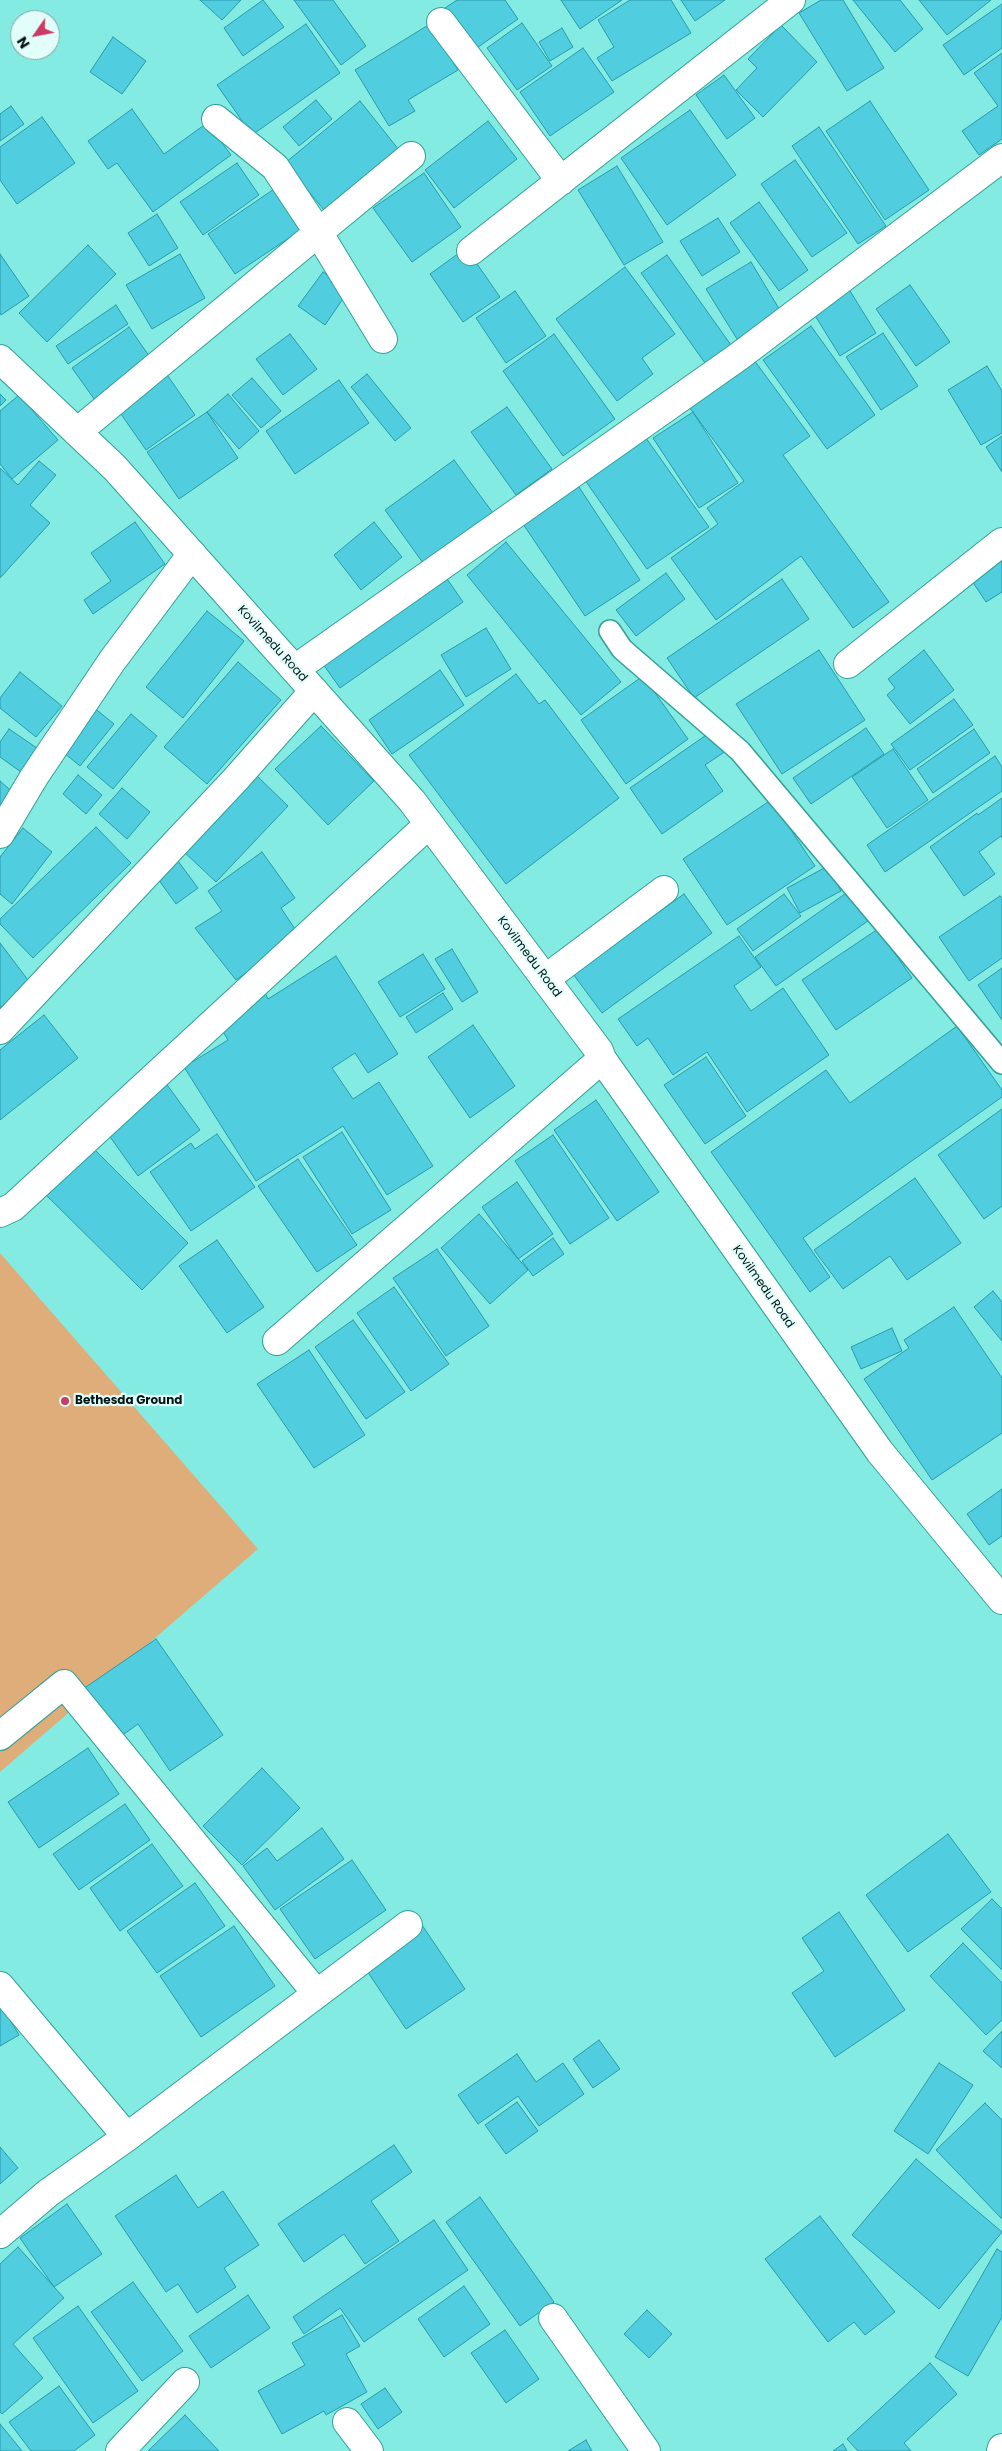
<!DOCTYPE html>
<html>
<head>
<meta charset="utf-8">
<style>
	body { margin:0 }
	#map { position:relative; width:1002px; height:2451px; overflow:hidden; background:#83ebe2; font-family:Poppins,sans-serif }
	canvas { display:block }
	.north { position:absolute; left:10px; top:10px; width:50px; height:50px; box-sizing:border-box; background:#e2fefb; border:1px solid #88a19f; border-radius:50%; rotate:237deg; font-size:14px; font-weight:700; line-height:20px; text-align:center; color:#011514 }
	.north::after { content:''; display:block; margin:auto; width:18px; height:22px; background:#cb3c64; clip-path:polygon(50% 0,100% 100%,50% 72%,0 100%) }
</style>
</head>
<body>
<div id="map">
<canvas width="1002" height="2451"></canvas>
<div class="north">N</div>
</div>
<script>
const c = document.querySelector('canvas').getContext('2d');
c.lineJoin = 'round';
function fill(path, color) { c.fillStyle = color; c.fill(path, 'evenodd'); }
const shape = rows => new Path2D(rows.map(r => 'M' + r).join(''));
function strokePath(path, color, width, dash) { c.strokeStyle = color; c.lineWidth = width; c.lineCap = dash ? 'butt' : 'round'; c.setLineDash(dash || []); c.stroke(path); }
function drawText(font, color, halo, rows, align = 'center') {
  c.font = font + ' Poppins,sans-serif'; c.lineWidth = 4.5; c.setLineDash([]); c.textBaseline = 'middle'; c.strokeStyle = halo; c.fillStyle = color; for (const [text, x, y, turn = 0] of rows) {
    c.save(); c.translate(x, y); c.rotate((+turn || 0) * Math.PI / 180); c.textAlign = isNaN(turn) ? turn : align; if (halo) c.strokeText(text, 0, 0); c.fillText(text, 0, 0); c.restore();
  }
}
const green = shape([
	[0,1253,258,1549,0,1772]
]);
const building = shape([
	[200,0,241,0,222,20,200,0],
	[263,0,284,27,243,56,224,28,263,0],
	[294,0,333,0,366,46,341,65,294,0],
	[457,0,505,0,518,19,474,50,445,8,457,0],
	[561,0,622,0,580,29,561,0],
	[630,0,671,0,691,33,612,81,597,58,614,47,598,20,630,0],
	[681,0,725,0,695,21,681,0],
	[821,0,843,0,884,68,847,91,799,13,821,0],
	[853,0,900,0,923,29,895,52,853,0],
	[919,0,991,0,947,35,919,0],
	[1002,4,1002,48,964,75,943,45,1002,4],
	[522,23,552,66,517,90,487,48,522,23],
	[306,24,340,73,252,135,217,85,306,24],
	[430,24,458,70,408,100,415,111,389,126,355,70,430,24],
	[781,25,817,62,763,117,736,90,757,68,748,59,781,25],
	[562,28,573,47,550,61,539,42,562,28],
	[113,37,146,61,122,94,90,72,113,37],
	[583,48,614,92,550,136,520,92,583,48],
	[1002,53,1002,139,979,155,962,131,998,106,974,73,1002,53],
	[724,75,755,118,727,139,696,95,724,75],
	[316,100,332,119,299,146,283,127,316,100],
	[360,101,399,150,324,210,285,163,360,101],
	[870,101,929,190,885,220,826,131,870,101],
	[11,106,24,124,0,141,0,114,11,106],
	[132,109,164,154,207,123,231,155,153,212,117,163,108,169,88,141,132,109],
	[690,110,736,175,667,225,621,158,690,110],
	[42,117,75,163,17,204,0,180,0,147,42,117],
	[488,121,517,159,454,208,425,170,488,121],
	[819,127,886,226,858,244,792,146,819,127],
	[795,160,847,233,812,257,761,184,795,160],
	[237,163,259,195,203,235,180,202,237,163],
	[617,166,663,242,624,265,578,190,617,166],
	[424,173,461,227,412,262,373,208,424,173],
	[280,185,307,226,235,274,208,234,280,185],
	[759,202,808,270,779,291,730,223,759,202],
	[157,214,178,248,149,266,128,233,157,214],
	[718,218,740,252,702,276,680,241,718,218],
	[88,245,116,274,47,342,19,313,88,245],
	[466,248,500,297,463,322,430,274,466,248],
	[0,254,29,296,1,315,0,313,0,254],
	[180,254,205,298,152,329,126,285,180,254],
	[667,255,731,345,705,363,641,273,667,255],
	[751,262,781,312,737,339,706,289,751,262],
	[625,267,675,334,642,358,653,374,617,401,556,319,625,267],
	[323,272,349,290,325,325,298,306,323,272],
	[910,285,950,342,916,366,876,309,910,285],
	[847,286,876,333,840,356,811,309,847,286],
	[515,291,546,336,506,363,476,318,515,291],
	[116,305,128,324,68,364,56,346,116,305],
	[811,326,875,415,827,449,763,360,811,326],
	[129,327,154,363,97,403,72,368,129,327],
	[883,333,918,386,881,410,846,357,883,333],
	[290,334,317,369,283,395,256,359,290,334],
	[554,334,615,419,563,456,503,371,554,334],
	[754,360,810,436,783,455,889,602,853,628,801,556,716,620,671,558,718,524,707,508,744,481,689,407,754,360],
	[987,366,1002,391,1002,433,981,445,948,390,987,366],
	[163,369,195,415,146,450,114,404,163,369],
	[367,374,411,428,395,441,351,387,367,374],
	[252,378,281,411,261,428,232,395,252,378],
	[339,380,369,423,295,474,266,431,339,380],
	[0,394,6,400,0,406,0,394],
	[228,394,259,431,239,449,207,412,228,394],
	[19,395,58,440,12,479,0,464,0,411,19,395],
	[507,407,552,469,516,495,471,432,507,407],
	[207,412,238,458,179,499,147,452,207,412],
	[693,412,738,483,699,508,653,438,693,412],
	[641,431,709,527,647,569,580,473,641,431],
	[1002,436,1002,472,986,447,1002,436],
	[454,460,493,513,423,563,385,510,454,460],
	[39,461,56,475,30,505,50,523,0,578,0,468,18,485,39,461],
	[577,484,640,580,585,616,521,521,577,484],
	[135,522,165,564,93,614,84,600,111,581,91,553,135,522],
	[374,522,402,557,361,590,334,555,374,522],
	[506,542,621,682,581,715,467,575,506,542],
	[1002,558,1002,592,986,602,970,578,1002,558],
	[441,570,463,602,340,688,318,657,441,570],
	[666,573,685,599,636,636,616,610,666,573],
	[782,579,809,619,694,698,667,658,782,579],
	[207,611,244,641,183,718,146,687,207,611],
	[486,628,511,669,466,697,441,655,486,628],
	[819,650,865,720,782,774,736,704,819,650],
	[924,650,954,690,910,724,887,695,895,688,888,679,924,650],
	[238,662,281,700,207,784,164,747,238,662],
	[440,670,464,705,392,754,369,720,440,670],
	[20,672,62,706,36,737,0,708,0,698,20,672],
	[516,674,539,704,545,700,619,798,506,884,409,755,516,674],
	[643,676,688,739,626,784,581,720,643,676],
	[954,699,973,725,910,770,891,744,954,699],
	[92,706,114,724,80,766,58,748,92,706],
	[131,714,157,736,113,789,87,767,131,714],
	[321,726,374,781,328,825,275,769,321,726],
	[866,728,884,754,811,804,793,778,866,728],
	[9,729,37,748,21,772,0,757,0,742,9,729],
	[974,729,990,753,933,793,917,769,974,729],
	[712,731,726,751,705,765,723,791,662,834,630,788,712,731],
	[893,749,928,800,887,828,852,777,893,749],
	[995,756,1002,767,1002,791,885,872,867,845,995,756],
	[255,774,288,806,216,882,182,850,255,774],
	[78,775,102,795,86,814,63,794,78,775],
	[0,781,16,795,0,814,0,781],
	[122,788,150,812,127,839,99,814,122,788],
	[1002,798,1002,838,1001,836,979,852,995,874,964,896,930,847,977,813,978,815,1002,798],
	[771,800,815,866,727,925,683,859,771,800],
	[96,827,131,863,33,958,0,924,0,919,96,827],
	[23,828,52,852,12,904,0,894,0,857,23,828],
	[262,852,295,898,281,908,299,935,236,980,195,928,222,911,208,891,262,852],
	[175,857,198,888,176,904,153,872,175,857],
	[828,866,841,891,800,913,787,888,828,866],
	[852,889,872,918,776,986,755,957,852,889],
	[684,894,712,933,602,1013,573,974,684,894],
	[784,894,801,916,753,951,737,929,784,894],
	[1000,896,1002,898,1002,958,969,981,939,937,1000,896],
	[878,929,912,978,836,1030,802,980,878,929],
	[739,936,761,967,734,986,751,1011,783,988,829,1055,747,1112,707,1052,673,1075,648,1038,637,1046,618,1019,739,936],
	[0,943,31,984,0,1008,0,943],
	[452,949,478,992,462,1002,435,959,452,949],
	[423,954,445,989,400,1017,378,982,423,954],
	[336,956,398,1054,368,1073,355,1053,332,1068,353,1099,379,1082,433,1166,387,1195,343,1126,256,1181,184,1067,228,1040,218,1023,265,993,268,999,336,956],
	[1002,968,1002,1020,978,985,1002,968],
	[443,993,453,1009,416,1033,406,1017,443,993],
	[44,1015,78,1058,0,1120,0,1050,44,1015],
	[473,1025,515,1086,470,1118,428,1057,473,1025],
	[957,1026,1002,1090,1002,1097,803,1238,830,1277,810,1292,711,1152,826,1070,850,1103,957,1026],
	[706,1057,746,1116,705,1144,664,1085,706,1057],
	[165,1082,200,1130,138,1176,103,1127,165,1082],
	[596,1100,659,1192,617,1221,554,1130,596,1100],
	[1002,1109,1002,1206,984,1219,938,1155,1002,1109],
	[342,1132,391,1210,352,1234,303,1157,342,1132],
	[217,1134,255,1187,191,1231,150,1172,191,1143,195,1149,217,1134],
	[553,1135,609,1218,570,1244,515,1161,553,1135],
	[92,1147,188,1243,142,1290,45,1194,92,1147],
	[298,1159,357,1245,317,1272,258,1186,298,1159],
	[915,1178,961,1243,907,1280,890,1256,843,1289,814,1250,915,1178],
	[517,1182,553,1234,518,1259,482,1207,517,1182],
	[479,1214,528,1270,490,1304,441,1248,479,1214],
	[553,1238,564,1254,533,1276,522,1261,553,1238],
	[217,1240,264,1307,227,1333,179,1266,217,1240],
	[437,1249,489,1326,446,1356,393,1278,437,1249],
	[394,1287,449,1364,411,1391,357,1313,394,1287],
	[993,1291,1002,1302,1002,1341,974,1307,993,1291],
	[954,1307,1002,1378,1002,1433,932,1480,864,1379,909,1348,904,1340,954,1307],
	[353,1320,405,1392,366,1419,315,1347,353,1320],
	[892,1328,902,1351,861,1369,851,1347,892,1328],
	[309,1350,365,1435,314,1468,257,1384,309,1350],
	[1002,1489,1002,1536,989,1545,967,1514,1002,1489],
	[156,1639,223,1735,170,1771,138,1724,117,1739,83,1689,156,1639],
	[88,1748,119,1794,39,1848,8,1802,88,1748],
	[262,1768,300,1808,242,1865,203,1826,262,1768],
	[125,1804,150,1840,79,1890,53,1854,125,1804],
	[322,1828,344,1859,275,1910,243,1866,267,1848,277,1861,322,1828],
	[948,1834,991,1892,908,1952,866,1895,948,1834],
	[152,1844,183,1886,120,1931,90,1888,152,1844],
	[352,1860,386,1910,315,1959,280,1909,352,1860],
	[195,1883,225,1926,157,1973,127,1931,195,1883],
	[992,1899,1002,1909,1002,1970,961,1929,992,1899],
	[839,1912,905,2010,835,2057,792,1993,824,1971,802,1938,839,1912],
	[422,1925,465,1989,406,2029,363,1965,422,1925],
	[234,1926,275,1986,201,2037,160,1976,234,1926],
	[963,1943,1002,1983,1002,2020,986,2035,930,1976,963,1943],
	[0,2003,19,2035,0,2046,0,2003],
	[1002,2031,1002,2068,983,2051,1002,2031],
	[599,2040,620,2069,593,2088,573,2059,599,2040],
	[517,2054,536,2082,563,2063,584,2094,539,2126,518,2096,478,2124,458,2095,517,2054],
	[939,2063,973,2085,928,2154,894,2131,939,2063],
	[517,2102,538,2131,506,2154,485,2125,517,2102],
	[985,2103,1002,2120,1002,2219,936,2150,985,2103],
	[394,2145,412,2172,371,2201,399,2241,365,2264,344,2234,304,2262,278,2224,394,2145],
	[0,2147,18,2168,0,2184,0,2147],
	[916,2159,1002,2232,939,2309,852,2235,916,2159],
	[176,2175,198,2208,223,2191,259,2245,224,2268,236,2287,197,2313,178,2284,166,2292,115,2216,176,2175],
	[480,2197,554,2302,520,2326,446,2222,480,2197],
	[67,2204,102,2254,54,2287,20,2238,67,2204],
	[820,2216,895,2312,865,2335,854,2322,828,2342,765,2259,820,2216],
	[434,2220,468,2270,364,2342,340,2308,304,2334,293,2317,434,2220],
	[18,2247,64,2298,13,2344,43,2378,2,2414,0,2412,0,2264,18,2247],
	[997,2249,1002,2252,1002,2317,968,2376,935,2357,997,2249],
	[133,2282,183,2351,142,2381,91,2312,133,2282],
	[464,2286,490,2324,444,2357,418,2319,464,2286],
	[248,2295,270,2328,211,2368,189,2336,248,2295],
	[78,2306,138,2391,93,2423,33,2338,78,2306],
	[647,2310,672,2334,649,2358,624,2334,647,2310],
	[342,2315,360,2346,346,2354,367,2392,326,2415,324,2411,282,2434,258,2391,305,2365,292,2343,342,2315],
	[505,2330,539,2379,506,2403,471,2353,505,2330],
	[930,2363,957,2394,904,2443,911,2451,858,2451,847,2439,930,2363],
	[59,2386,95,2435,74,2451,31,2451,9,2422,59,2386],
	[385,2388,402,2412,378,2429,361,2404,385,2388],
	[185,2415,219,2451,148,2451,185,2415],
	[0,2424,22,2451,0,2451,0,2424],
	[586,2440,592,2451,568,2451,586,2440],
	[843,2444,847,2451,833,2451,843,2444]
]);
const lane = shape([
	[610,631,622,649,740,751,1002,1063]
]);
const street = shape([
	[441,22,561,181],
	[216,119,275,167,318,232,383,339],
	[471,251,791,0],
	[77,432,411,156],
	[848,664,1002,542],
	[295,669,738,357,1002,158],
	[0,834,34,777,112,661,192,554],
	[545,979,664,890],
	[0,1030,235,780,314,691],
	[0,1213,13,1207,429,824],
	[277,1341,602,1059],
	[0,1736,64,1684,317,1994],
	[0,1986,127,2137],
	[0,2234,48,2193,127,2137,408,1925],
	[553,2318,646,2451],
	[347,2422,369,2451],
	[120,2451,185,2382]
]);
const secondary = shape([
	[0,359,115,468,412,801,599,1051,602,1059,880,1452,1002,1600]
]);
const primary = shape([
	[1001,2451,1002,2448]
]);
const markers = [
	[65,1401,5,"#cb3c64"]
];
const streetNames = [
	["Kovilmedu Road",272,644,48],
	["Kovilmedu Road",529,957,53],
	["Kovilmedu Road",763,1287,55]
];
const poiNames = [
	["Bethesda Ground",75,1401]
];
fill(green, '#dead79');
fill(building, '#50cdde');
strokePath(building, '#299aa9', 1);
strokePath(lane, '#31a199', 24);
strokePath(street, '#31a199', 30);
strokePath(secondary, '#31a199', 30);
strokePath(primary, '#31a199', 30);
strokePath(lane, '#fff', 21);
strokePath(street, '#fff', 28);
strokePath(secondary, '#fff', 28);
strokePath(primary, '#fff', 28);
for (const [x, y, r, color] of markers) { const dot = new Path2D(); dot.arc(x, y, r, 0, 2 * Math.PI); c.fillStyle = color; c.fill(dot); strokePath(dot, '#e2fefb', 2); }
drawText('12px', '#011514', '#e2fefb', streetNames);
drawText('bold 12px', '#011514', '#e2fefb', poiNames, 'left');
</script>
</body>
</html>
